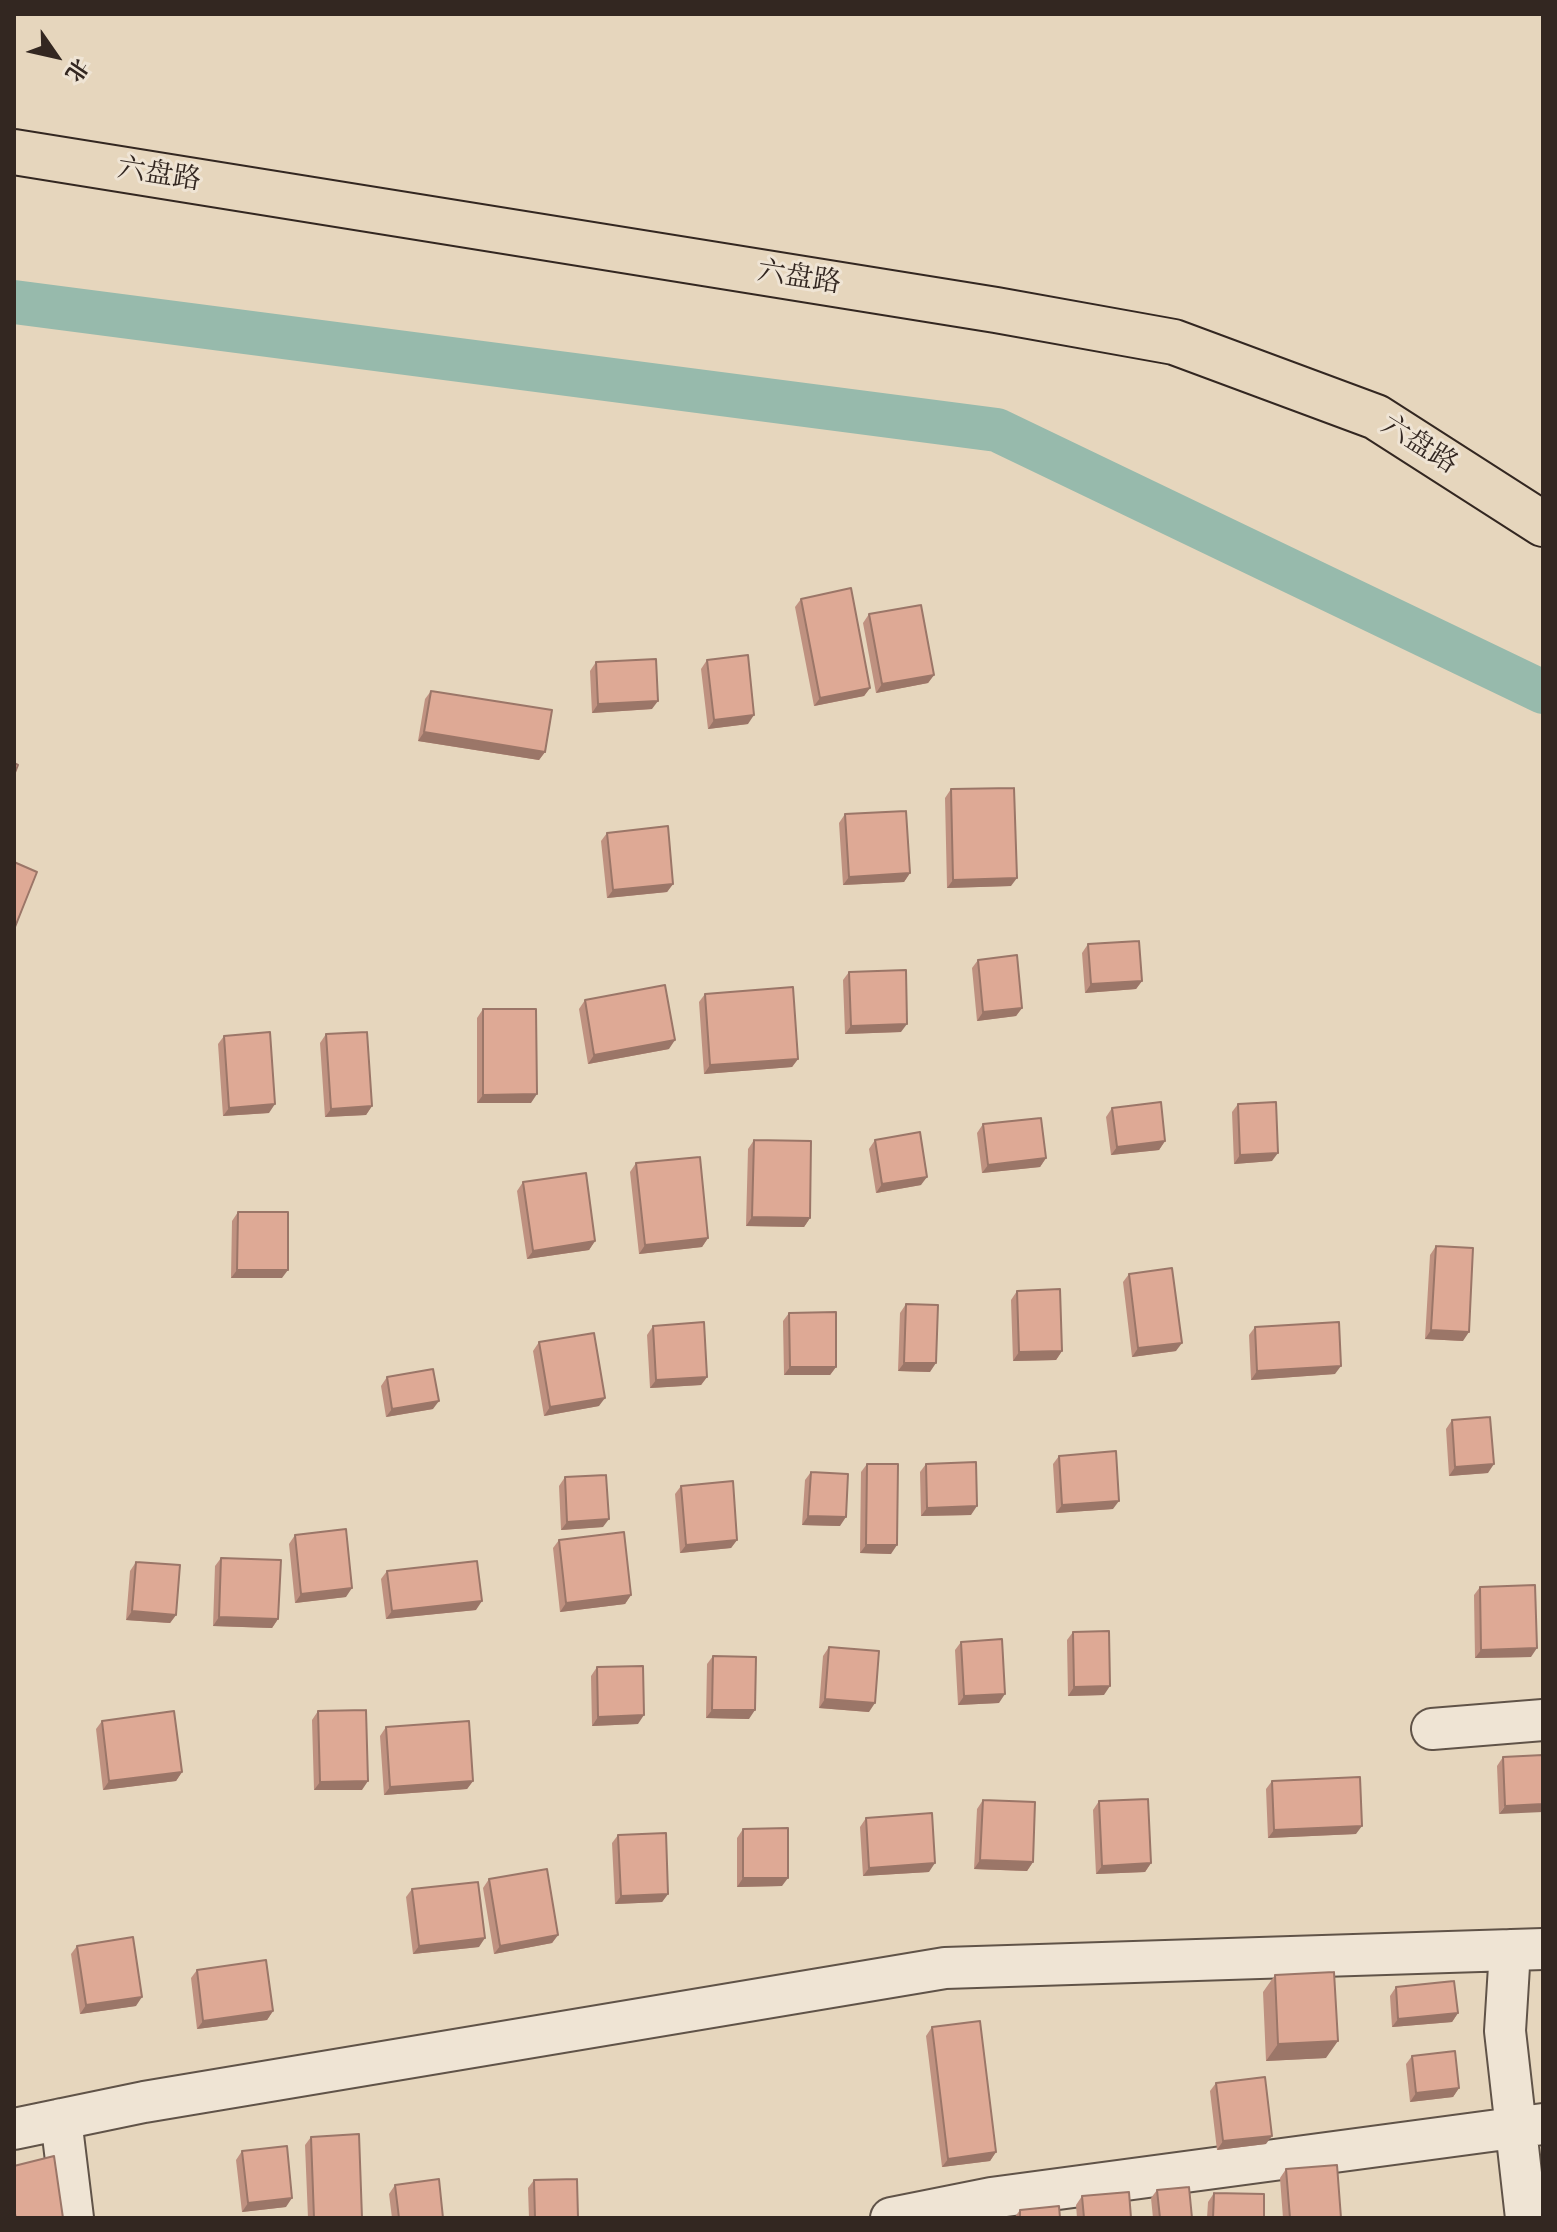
<!DOCTYPE html>
<html>
<head>
<meta charset="utf-8">
<style>
	body { margin:0 }
	#map { position:relative; width:1557px; height:2232px; overflow:hidden; background:#e6d6bd; font-family:"Old Standard TT","Noto Serif SC",serif }
	canvas { display:block }
	.frame { position:absolute; inset:0; border:16px solid #332721; pointer-events:none }
	.north { position:absolute; left:16px; top:16px; width:80px; height:80px; -webkit-text-stroke:6px #efe4d4; paint-order:stroke; rotate:124deg; font-size:22px; font-weight:700; line-height:32px; text-align:center; color:#332721 }
	.north::after { content:''; display:block; margin:auto; width:28px; height:36px; background:#332721; clip-path:polygon(50% 0,100% 100%,50% 72%,0 100%) }
</style>
</head>
<body>
<div id="map">
<canvas width="1557" height="2232"></canvas>
<div class="frame"></div>
<div class="north">北</div>
</div>
<script>
const c = document.querySelector('canvas').getContext('2d');
c.lineJoin = 'round';
const shape = rows => new Path2D(rows.map(r => 'M' + r).join(''));
function strokePath(path, color, width, dash) { c.strokeStyle = color; c.lineWidth = width; c.lineCap = dash ? 'butt' : 'round'; c.setLineDash(dash || []); c.stroke(path); }
function fill(path, color) { c.fillStyle = color; c.fill(path, 'evenodd'); }
function drawText(font, color, halo, rows, align = 'center') {
  c.font = font + ' "Old Standard TT","Noto Serif SC",serif'; c.lineWidth = 6; c.setLineDash([]); c.textBaseline = 'middle'; c.strokeStyle = halo; c.fillStyle = color; for (const [text, x, y, turn = 0] of rows) {
    c.save(); c.translate(x, y); c.rotate((+turn || 0) * Math.PI / 180); c.textAlign = isNaN(turn) ? turn : align; if (halo) c.strokeText(text, 0, 0); c.fillText(text, 0, 0); c.restore();
  }
}
const canal = shape([
	[14,302,997,430,1543,692]
]);
const minor = shape([
	[1432,1729,1543,1720],
	[1510,1950,1505,2031,1526,2218],
	[61,2119,73,2218],
	[14,2129,144,2102,945,1968,1543,1949],
	[891,2218,991,2198,1543,2124]
]);
const major = shape([
	[14,152,996,310,1174,342,1376,417,1543,524]
]);
const wall = shape([
	[801,599,870,688,864,696,814,706,795,607],
	[869,614,934,675,928,683,876,693,863,623],
	[707,660,748,724,708,729,701,669],
	[596,662,652,709,592,713,590,671],
	[431,691,545,752,539,760,418,741,425,699],
	[951,789,1011,886,947,888,945,798],
	[845,814,910,873,904,882,843,885,839,823],
	[607,833,673,884,667,892,607,898,601,841],
	[1088,944,1142,981,1136,989,1085,993,1082,953],
	[978,960,1022,1008,1016,1016,977,1021,972,968],
	[849,972,901,1032,845,1034,843,980],
	[705,994,798,1059,792,1067,704,1074,699,1002],
	[585,1000,669,1049,588,1064,579,1009],
	[483,1009,531,1103,477,1103,477,1018],
	[326,1034,372,1106,366,1115,325,1117,320,1043],
	[224,1036,269,1113,223,1116,218,1044],
	[1238,1104,1272,1161,1234,1164,1232,1112],
	[1112,1108,1165,1141,1159,1150,1111,1155,1106,1117],
	[983,1124,1046,1158,1040,1167,982,1173,977,1133],
	[754,1140,810,1218,804,1227,746,1226,748,1149],
	[875,1140,921,1185,876,1193,869,1149],
	[636,1163,708,1238,702,1247,639,1254,630,1172],
	[523,1182,595,1241,589,1250,527,1259,517,1191],
	[238,1212,282,1278,231,1278,232,1221],
	[1436,1246,1463,1341,1425,1339,1430,1255],
	[1129,1274,1176,1351,1132,1357,1123,1282],
	[1017,1291,1062,1351,1056,1360,1013,1361,1011,1300],
	[906,1304,930,1372,898,1371,900,1313],
	[789,1313,836,1367,830,1375,784,1375,783,1321],
	[653,1326,707,1377,701,1385,650,1388,647,1335],
	[1255,1327,1335,1374,1251,1380,1249,1335],
	[539,1342,599,1406,544,1416,533,1351],
	[387,1377,433,1409,386,1417,381,1386],
	[1452,1420,1488,1473,1449,1476,1446,1429],
	[1059,1456,1113,1509,1056,1513,1053,1464],
	[867,1464,891,1554,860,1553,861,1472],
	[926,1464,971,1515,921,1516,920,1472],
	[811,1472,840,1526,802,1525,805,1480],
	[565,1477,603,1527,561,1530,559,1486],
	[681,1486,737,1540,731,1548,680,1553,675,1494],
	[295,1535,346,1597,295,1603,289,1544],
	[559,1540,631,1595,625,1604,560,1612,553,1548],
	[221,1558,278,1619,272,1628,213,1626,215,1566],
	[136,1562,176,1615,170,1623,126,1620,130,1571],
	[387,1571,476,1610,386,1619,381,1579],
	[1480,1587,1531,1657,1475,1658,1474,1595],
	[1073,1632,1104,1695,1068,1696,1067,1640],
	[961,1642,999,1703,958,1705,955,1650],
	[829,1647,869,1712,819,1708,823,1656],
	[713,1656,749,1719,706,1718,707,1664],
	[597,1667,638,1724,592,1726,591,1676],
	[318,1711,362,1790,314,1790,312,1720],
	[102,1721,182,1772,176,1781,103,1790,96,1729],
	[386,1727,473,1781,467,1789,384,1795,380,1736],
	[1543,1755,1499,1814,1497,1766,1503,1757],
	[1272,1781,1356,1834,1268,1838,1266,1789],
	[983,1800,1033,1862,1027,1871,974,1869,977,1809],
	[1099,1801,1151,1863,1145,1872,1096,1874,1093,1810],
	[866,1818,929,1872,863,1876,860,1827],
	[743,1829,782,1886,737,1887,737,1838],
	[618,1835,668,1894,662,1902,615,1904,612,1843],
	[489,1879,558,1935,552,1943,494,1954,483,1888],
	[412,1889,479,1947,413,1954,406,1897],
	[77,1946,136,2006,80,2014,71,1954],
	[197,1970,273,2011,267,2020,197,2029,191,1978],
	[1275,1975,1326,2058,1266,2061,1263,1992],
	[1396,1987,1458,2013,1452,2022,1392,2027,1390,1996],
	[932,2027,996,2152,990,2161,942,2167,926,2036],
	[1412,2056,1459,2088,1453,2097,1410,2102,1406,2064],
	[1216,2083,1266,2144,1217,2150,1210,2091],
	[311,2137,362,2218,308,2218,305,2145],
	[242,2151,286,2207,242,2212,236,2160],
	[1286,2169,1341,2218,1283,2218,1280,2178],
	[534,2180,578,2218,529,2218,528,2188],
	[395,2185,443,2218,392,2218,389,2194],
	[1157,2190,1192,2218,1153,2218,1151,2198],
	[1214,2193,1264,2218,1207,2218,1208,2202],
	[1082,2196,1131,2218,1077,2218,1076,2205],
	[1020,2210,1060,2218,1014,2218]
]);
const shadedWall = shape([
	[934,675,928,683,876,693,882,684],
	[870,688,864,696,814,706,820,698],
	[658,701,652,709,592,713,598,704],
	[754,715,748,724,708,729,714,720],
	[424,732,545,752,539,760,418,741],
	[910,873,904,882,843,885,849,877],
	[1017,878,1011,886,947,888,953,880],
	[673,884,667,892,607,898,613,890],
	[1142,981,1136,989,1085,993,1091,984],
	[1022,1008,1016,1016,977,1021,983,1012],
	[907,1024,901,1032,845,1034,851,1026],
	[675,1040,669,1049,588,1064,594,1055],
	[798,1059,792,1067,704,1074,710,1065],
	[537,1094,531,1103,477,1103,483,1095],
	[275,1104,269,1113,223,1116,229,1108],
	[372,1106,366,1115,325,1117,331,1109],
	[1165,1141,1159,1150,1111,1155,1117,1147],
	[1278,1153,1272,1161,1234,1164,1240,1155],
	[1046,1158,1040,1167,982,1173,988,1165],
	[927,1177,921,1185,876,1193,882,1184],
	[752,1217,810,1218,804,1227,746,1226],
	[708,1238,702,1247,639,1254,645,1245],
	[595,1241,589,1250,527,1259,533,1251],
	[237,1270,288,1270,282,1278,231,1278],
	[1431,1330,1469,1332,1463,1341,1425,1339],
	[1182,1343,1176,1351,1132,1357,1138,1348],
	[1062,1351,1056,1360,1013,1361,1019,1352],
	[904,1363,936,1363,930,1372,898,1371],
	[1341,1366,1335,1374,1251,1380,1257,1371],
	[790,1367,836,1367,830,1375,784,1375],
	[707,1377,701,1385,650,1388,656,1380],
	[605,1398,599,1406,544,1416,550,1407],
	[439,1401,433,1409,386,1417,392,1409],
	[1494,1464,1488,1473,1449,1476,1455,1467],
	[1119,1501,1113,1509,1056,1513,1062,1505],
	[977,1506,971,1515,921,1516,927,1508],
	[808,1516,846,1517,840,1526,802,1525],
	[609,1519,603,1527,561,1530,567,1522],
	[737,1540,731,1548,680,1553,686,1545],
	[866,1545,897,1545,891,1554,860,1553],
	[352,1588,346,1597,295,1603,301,1594],
	[631,1595,625,1604,560,1612,566,1603],
	[482,1601,476,1610,386,1619,392,1611],
	[132,1611,176,1615,170,1623,126,1620],
	[219,1617,278,1619,272,1628,213,1626],
	[1537,1648,1531,1657,1475,1658,1481,1650],
	[1110,1686,1104,1695,1068,1696,1074,1687],
	[1005,1694,999,1703,958,1705,964,1696],
	[825,1699,875,1703,869,1712,819,1708],
	[712,1710,755,1710,749,1719,706,1718],
	[644,1715,638,1724,592,1726,598,1717],
	[182,1772,176,1781,103,1790,109,1781],
	[368,1781,362,1790,314,1790,320,1782],
	[473,1781,467,1789,384,1795,390,1787],
	[1543,1804,1543,1812,1499,1814,1505,1806],
	[1362,1826,1356,1834,1268,1838,1274,1830],
	[980,1860,1033,1862,1027,1871,974,1869],
	[935,1863,929,1872,863,1876,869,1868],
	[1151,1863,1145,1872,1096,1874,1102,1866],
	[743,1878,788,1878,782,1886,737,1887],
	[668,1894,662,1902,615,1904,621,1896],
	[558,1935,552,1943,494,1954,500,1946],
	[485,1938,479,1947,413,1954,419,1946],
	[142,1997,136,2006,80,2014,86,2005],
	[273,2011,267,2020,197,2029,203,2021],
	[1458,2013,1452,2022,1392,2027,1398,2019],
	[1338,2041,1326,2058,1266,2061,1278,2044],
	[1459,2088,1453,2097,1410,2102,1416,2093],
	[1272,2136,1266,2144,1217,2150,1223,2141],
	[996,2152,990,2161,942,2167,948,2159],
	[292,2198,286,2207,242,2212,248,2203]
]);
const building = shape([
	[851,588,870,688,820,698,801,599,851,588],
	[921,605,934,675,882,684,869,614,921,605],
	[748,655,754,715,714,720,707,660,748,655],
	[656,659,658,701,598,704,596,662,656,659],
	[431,691,552,710,545,752,424,732,431,691],
	[14,763,18,765,14,775,14,763],
	[1014,788,1017,878,953,880,951,789,1014,788],
	[906,811,910,873,849,877,845,814,906,811],
	[668,826,673,884,613,890,607,833,668,826],
	[14,862,37,872,15,927,14,927,14,862],
	[1139,941,1142,981,1091,984,1088,944,1139,941],
	[1017,955,1022,1008,983,1012,978,960,1017,955],
	[906,970,907,1024,851,1026,849,972,906,970],
	[665,985,675,1040,594,1055,585,1000,665,985],
	[793,987,798,1059,710,1065,705,994,793,987],
	[483,1009,536,1009,537,1094,483,1095,483,1009],
	[270,1032,275,1104,229,1108,224,1036,270,1032],
	[367,1032,372,1106,331,1109,326,1034,367,1032],
	[1161,1102,1165,1141,1117,1147,1112,1108,1161,1102],
	[1276,1102,1278,1153,1240,1155,1238,1104,1276,1102],
	[1041,1118,1046,1158,988,1165,983,1124,1041,1118],
	[920,1132,927,1177,882,1184,875,1140,920,1132],
	[754,1140,811,1141,810,1218,752,1217,754,1140],
	[700,1157,708,1238,645,1245,636,1163,700,1157],
	[586,1173,595,1241,533,1251,523,1182,586,1173],
	[238,1212,288,1212,288,1270,237,1270,238,1212],
	[1436,1246,1473,1248,1469,1332,1431,1330,1436,1246],
	[1172,1268,1182,1343,1138,1348,1129,1274,1172,1268],
	[1060,1289,1062,1351,1019,1352,1017,1291,1060,1289],
	[906,1304,938,1305,936,1363,904,1363,906,1304],
	[836,1312,836,1367,790,1367,789,1313,836,1312],
	[704,1322,707,1377,656,1380,653,1326,704,1322],
	[1339,1322,1341,1366,1257,1371,1255,1327,1339,1322],
	[594,1333,605,1398,550,1407,539,1342,594,1333],
	[433,1369,439,1401,392,1409,387,1377,433,1369],
	[1490,1417,1494,1464,1455,1467,1452,1420,1490,1417],
	[1116,1451,1119,1501,1062,1505,1059,1456,1116,1451],
	[976,1462,977,1506,927,1508,926,1464,976,1462],
	[867,1464,898,1464,897,1545,866,1545,867,1464],
	[811,1472,848,1474,846,1517,808,1516,811,1472],
	[606,1475,609,1519,567,1522,565,1477,606,1475],
	[733,1481,737,1540,686,1545,681,1486,733,1481],
	[346,1529,352,1588,301,1594,295,1535,346,1529],
	[624,1532,631,1595,566,1603,559,1540,624,1532],
	[221,1558,281,1560,278,1619,219,1617,221,1558],
	[477,1561,482,1601,392,1611,387,1571,477,1561],
	[136,1562,180,1565,176,1615,132,1611,136,1562],
	[1535,1585,1537,1648,1481,1650,1480,1587,1535,1585],
	[1109,1631,1110,1686,1074,1687,1073,1632,1109,1631],
	[1002,1639,1005,1694,964,1696,961,1642,1002,1639],
	[829,1647,879,1651,875,1703,825,1699,829,1647],
	[713,1656,756,1657,755,1710,712,1710,713,1656],
	[643,1666,644,1715,598,1717,597,1667,643,1666],
	[366,1710,368,1781,320,1782,318,1711,366,1710],
	[174,1711,182,1772,109,1781,102,1721,174,1711],
	[469,1721,473,1781,390,1787,386,1727,469,1721],
	[1543,1755,1543,1804,1505,1806,1503,1757,1543,1755],
	[1360,1777,1362,1826,1274,1830,1272,1781,1360,1777],
	[1148,1799,1151,1863,1102,1866,1099,1801,1148,1799],
	[983,1800,1035,1802,1033,1862,980,1860,983,1800],
	[932,1813,935,1863,869,1868,866,1818,932,1813],
	[788,1828,788,1878,743,1878,743,1829,788,1828],
	[666,1833,668,1894,621,1896,618,1835,666,1833],
	[547,1869,558,1935,500,1946,489,1879,547,1869],
	[478,1882,485,1938,419,1946,412,1889,478,1882],
	[133,1937,142,1997,86,2005,77,1946,133,1937],
	[266,1960,273,2011,203,2021,197,1970,266,1960],
	[1334,1972,1338,2041,1278,2044,1275,1975,1334,1972],
	[1454,1981,1458,2013,1398,2019,1396,1987,1454,1981],
	[980,2021,996,2152,948,2159,932,2027,980,2021],
	[1455,2051,1459,2088,1416,2093,1412,2056,1455,2051],
	[1265,2077,1272,2136,1223,2141,1216,2083,1265,2077],
	[359,2134,362,2218,314,2218,311,2137,359,2134],
	[287,2146,292,2198,248,2203,242,2151,287,2146],
	[54,2156,63,2218,16,2218,14,2210,14,2166,54,2156],
	[1337,2165,1341,2218,1290,2218,1286,2169,1337,2165],
	[439,2179,443,2218,399,2218,395,2185,439,2179],
	[577,2179,578,2218,535,2218,534,2180,577,2179],
	[1189,2187,1192,2218,1160,2218,1157,2190,1189,2187],
	[1129,2192,1131,2218,1084,2218,1082,2196,1129,2192],
	[1214,2193,1264,2194,1264,2218,1213,2218,1214,2193],
	[1059,2206,1060,2218,1020,2218,1020,2210,1059,2206]
]);
const streetNames = [
	["六盘路",159,175,9],
	["六盘路",799,278,9],
	["六盘路",1419,445,32]
];
strokePath(canal, '#97baac', 44);
strokePath(minor, '#605348', 44);
strokePath(major, '#332721', 48);
strokePath(minor, '#efe4d4', 40);
strokePath(major, '#e6d6bd', 44);
fill(wall, '#bf9180');
fill(shadedWall, '#9b7668');
fill(building, '#dea995');
strokePath(building, '#9b7668', 2);
drawText('28px', '#332721', '#efe4d4', streetNames);
</script>
</body>
</html>
